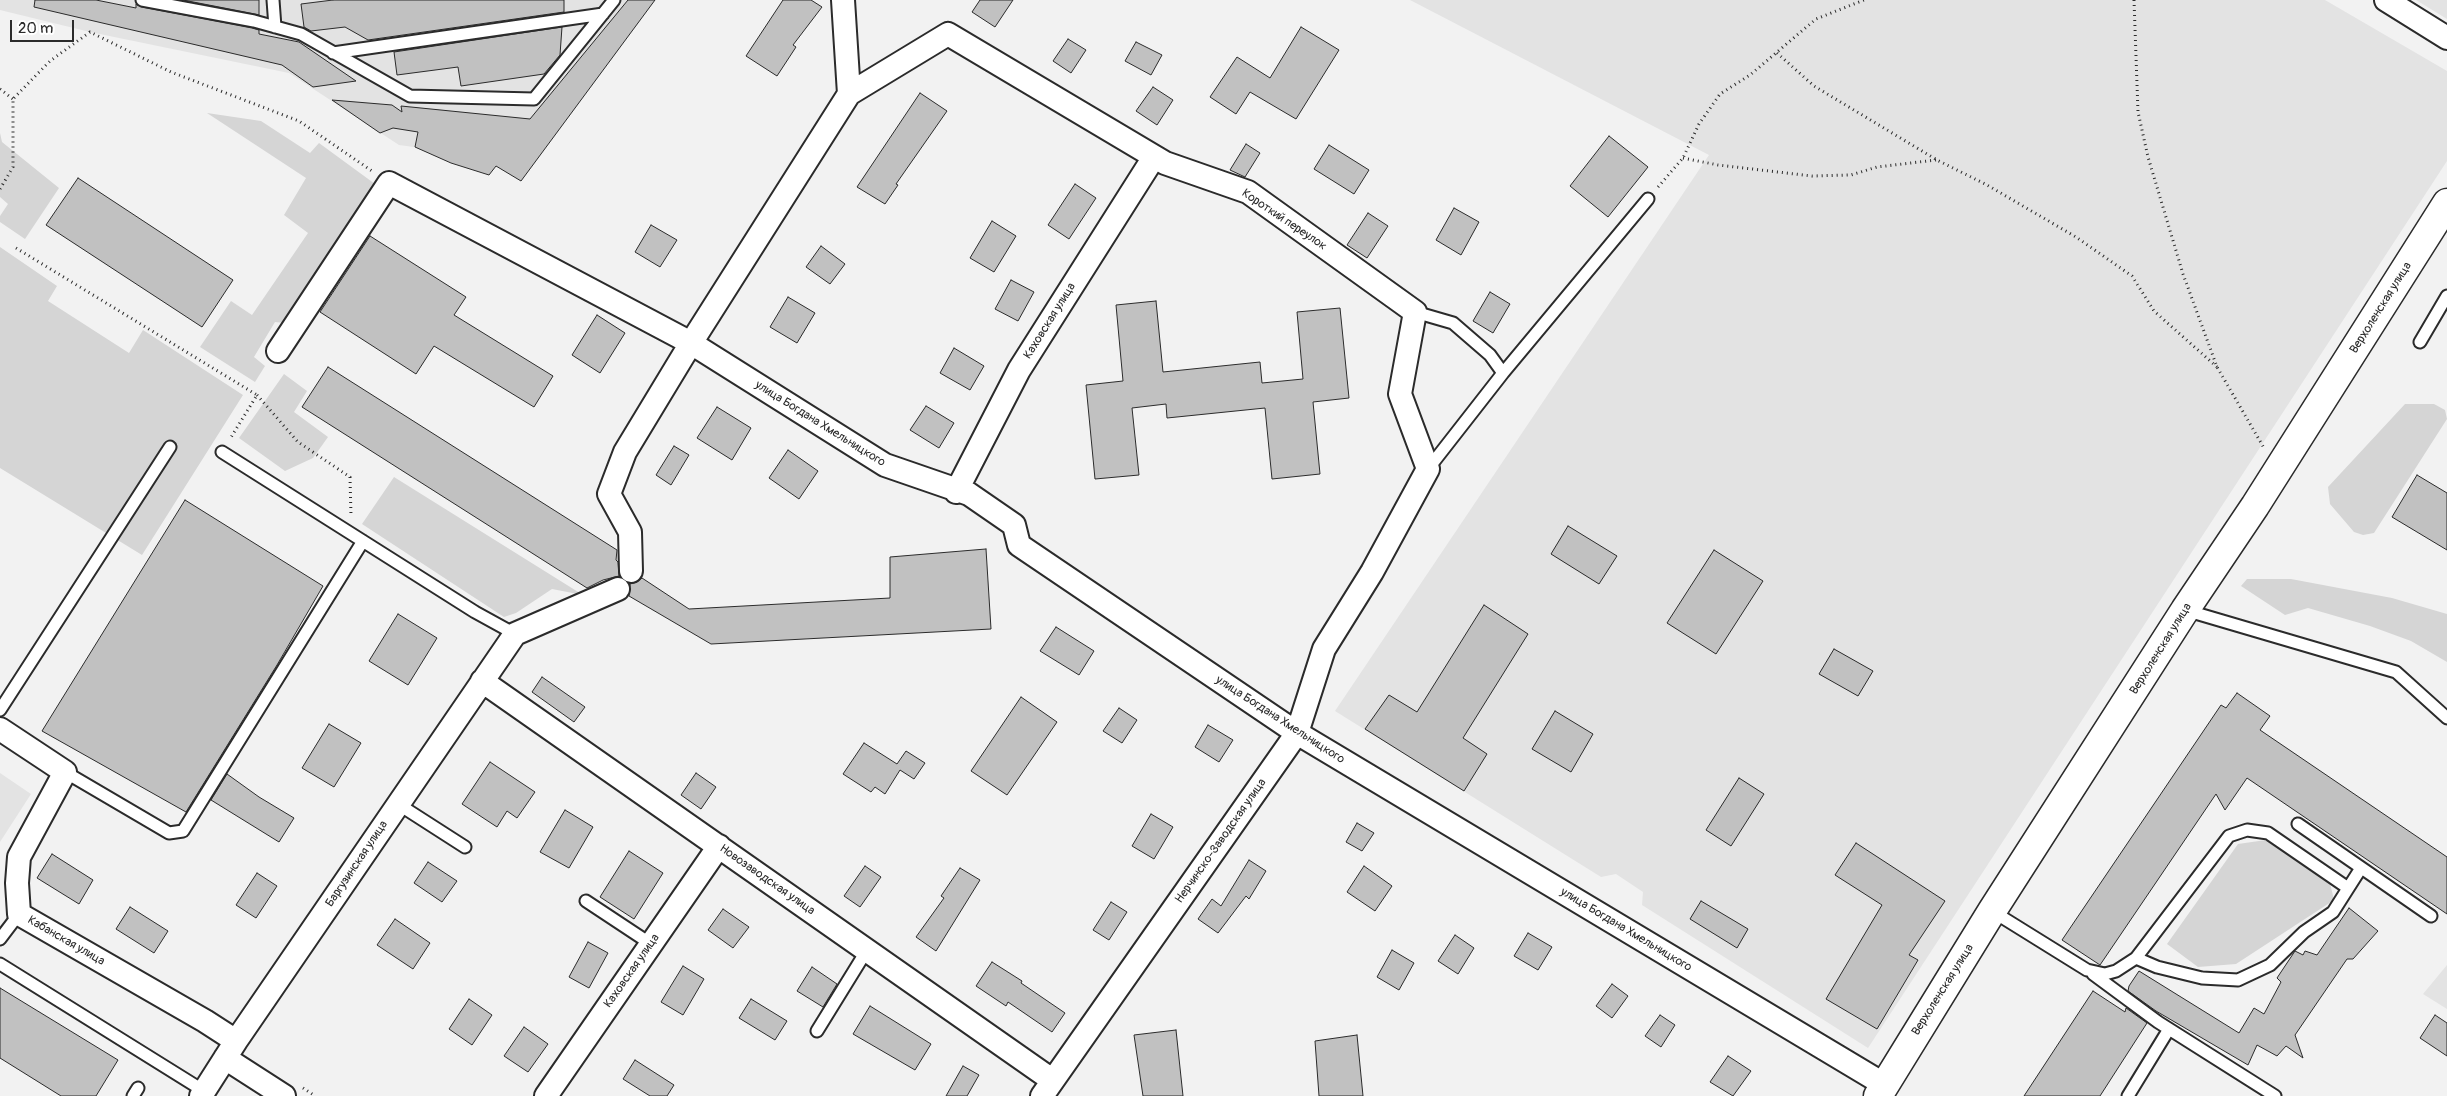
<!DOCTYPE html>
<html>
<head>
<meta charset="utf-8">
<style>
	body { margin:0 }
	#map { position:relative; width:2447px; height:1096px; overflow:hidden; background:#f2f2f2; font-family:Pangolin,sans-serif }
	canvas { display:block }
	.scale { position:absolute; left:10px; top:20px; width:64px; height:22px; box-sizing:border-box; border:2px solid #2b2b2b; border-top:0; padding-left:6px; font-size:15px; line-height:18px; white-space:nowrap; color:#2b2b2b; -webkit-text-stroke:4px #fff; paint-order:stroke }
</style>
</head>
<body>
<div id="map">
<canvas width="2447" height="1096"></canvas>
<div class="scale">20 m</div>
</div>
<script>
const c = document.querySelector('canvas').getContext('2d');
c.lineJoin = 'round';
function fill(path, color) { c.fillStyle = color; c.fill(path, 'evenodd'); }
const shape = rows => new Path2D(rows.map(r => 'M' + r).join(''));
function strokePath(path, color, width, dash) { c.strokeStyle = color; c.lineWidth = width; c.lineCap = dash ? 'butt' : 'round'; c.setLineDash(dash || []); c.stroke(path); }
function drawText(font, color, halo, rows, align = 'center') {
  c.font = font + ' Pangolin,sans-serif'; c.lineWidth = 4; c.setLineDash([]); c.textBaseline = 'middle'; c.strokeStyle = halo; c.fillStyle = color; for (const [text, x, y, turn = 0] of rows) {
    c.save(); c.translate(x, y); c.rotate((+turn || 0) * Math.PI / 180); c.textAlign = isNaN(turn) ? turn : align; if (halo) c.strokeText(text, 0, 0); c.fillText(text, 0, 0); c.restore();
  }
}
const built = shape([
	[0,0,647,0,524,162,399,145,289,73,90,32,0,10],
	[1410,0,2325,0,2447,71,2447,161,1868,1048,1642,905,1643,892,1616,874,1601,877,1335,711,1709,155],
	[2416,0,2447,0,2447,19],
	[0,773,31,794,0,842],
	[2447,965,2447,1009,2423,994]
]);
const green = shape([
	[207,113,261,121,310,153,319,143,375,184,284,323,275,322,254,357,265,366,255,382,200,347,231,301,252,315,308,233,284,215,306,178],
	[0,133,2,142,59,188,25,239,0,222,0,216,8,204,0,197],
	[0,247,57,286,48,301,129,353,143,330,243,395,142,555,0,468],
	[284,374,307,391,294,412,328,437,313,458,285,471,239,438],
	[2405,404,2434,404,2445,410,2447,419,2374,533,2363,535,2354,532,2330,504,2328,487],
	[394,477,583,595,552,589,516,613,504,617,362,524],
	[2247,579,2291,579,2392,598,2447,614,2447,662,2411,641,2370,626,2308,608,2285,615,2241,586],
	[2266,840,2330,883,2334,900,2236,964,2198,967,2167,944,2238,844]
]);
const building = shape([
	[35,0,96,0,136,8,136,4,141,7,252,28,259,30,259,34,299,42,356,81,313,87,282,65,34,7,35,0],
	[183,0,259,0,259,15,255,14,183,0],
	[333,0,564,0,564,12,368,40,345,27,311,31,304,27,301,4,333,0],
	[628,0,655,0,521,181,496,166,489,175,451,163,415,147,418,132,393,128,380,133,332,100,392,105,402,112,401,106,530,119,628,0],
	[783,0,811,0,822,7,793,45,796,47,777,76,746,56,783,0],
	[980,0,1013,0,995,27,972,12,980,0],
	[562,27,560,55,544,74,461,86,458,67,397,75,394,52,562,27],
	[1301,27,1339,50,1296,119,1250,92,1236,114,1210,97,1237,57,1270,78,1301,27],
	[1068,39,1086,50,1071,73,1053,61,1068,39],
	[1136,42,1162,55,1151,75,1125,61,1136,42],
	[1153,87,1173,100,1157,125,1136,111,1153,87],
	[920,93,947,111,896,184,898,185,885,204,857,187,920,93],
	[1609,136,1648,167,1608,217,1570,186,1609,136],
	[1246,144,1260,153,1245,177,1230,170,1246,144],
	[1329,145,1369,170,1354,194,1314,169,1329,145],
	[78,178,233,280,202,327,46,225,78,178],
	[1075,184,1096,198,1069,239,1048,225,1075,184],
	[1454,208,1479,222,1461,255,1436,240,1454,208],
	[1368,213,1388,226,1367,258,1347,245,1368,213],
	[992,221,1016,236,994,272,970,258,992,221],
	[651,225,677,240,660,267,635,252,651,225],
	[370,236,466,297,454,315,553,376,534,407,434,346,416,374,320,312,370,236],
	[821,246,845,264,830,284,806,267,821,246],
	[1011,280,1034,292,1018,321,995,309,1011,280],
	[1490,292,1510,304,1493,333,1473,321,1490,292],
	[788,297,815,313,797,343,770,327,788,297],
	[1156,301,1163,372,1260,362,1262,383,1303,379,1297,312,1340,308,1349,398,1313,402,1320,474,1272,479,1265,408,1167,418,1166,404,1132,408,1139,475,1095,479,1086,385,1123,381,1116,305,1156,301],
	[597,315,625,333,600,373,572,355,597,315],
	[954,348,984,366,970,390,940,373,954,348],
	[328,367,617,550,616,560,618,562,619,576,603,580,587,588,302,407,328,367],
	[926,406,954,423,939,448,910,430,926,406],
	[717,407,751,428,732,460,697,438,717,407],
	[674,446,689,455,671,485,656,475,674,446],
	[788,450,818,471,799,499,769,478,788,450],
	[2417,475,2447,493,2447,550,2392,517,2417,475],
	[185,500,323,586,277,665,186,812,42,731,185,500],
	[1568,526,1617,556,1599,584,1551,554,1568,526],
	[986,549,991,629,711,644,629,596,630,584,637,582,642,578,689,609,890,598,890,557,986,549],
	[1714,550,1763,581,1716,654,1667,623,1714,550],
	[1484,605,1528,634,1463,738,1487,754,1464,791,1365,729,1389,695,1417,712,1484,605],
	[398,614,437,638,408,685,369,661,398,614],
	[1056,627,1094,651,1079,675,1040,651,1056,627],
	[1834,649,1873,671,1858,696,1819,674,1834,649],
	[542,677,585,707,574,722,532,692,542,677],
	[2237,693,2270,716,2260,730,2447,857,2447,914,2247,778,2225,810,2216,794,2100,965,2062,940,2221,705,2226,708,2237,693],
	[1021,697,1057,722,1007,795,971,771,1021,697],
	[1119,708,1137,720,1122,743,1103,731,1119,708],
	[1555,711,1593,734,1571,772,1532,749,1555,711],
	[329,724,361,743,334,787,302,768,329,724],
	[1208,725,1233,740,1219,762,1195,747,1208,725],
	[864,743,897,764,906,751,925,763,914,779,900,770,885,794,875,787,871,792,843,774,864,743],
	[490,762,535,792,517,818,507,811,497,827,462,804,490,762],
	[696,773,716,787,701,809,681,795,696,773],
	[227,774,259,797,294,818,279,842,211,800,227,774],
	[1739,778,1764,794,1731,846,1706,830,1739,778],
	[565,810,593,827,569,868,540,852,565,810],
	[1151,814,1173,827,1154,859,1132,846,1151,814],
	[1357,823,1374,833,1362,851,1346,842,1357,823],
	[1856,843,1945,901,1909,955,1918,960,1877,1029,1826,999,1882,905,1835,875,1856,843],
	[629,851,663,873,634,919,600,897,629,851],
	[52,854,93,880,79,904,37,878,52,854],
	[1249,860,1266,871,1249,899,1246,896,1218,933,1198,919,1212,899,1221,906,1249,860],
	[428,862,457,881,442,902,414,883,428,862],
	[865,866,881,877,860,907,844,896,865,866],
	[1364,866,1392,886,1375,911,1347,892,1364,866],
	[960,868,980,880,936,951,916,937,944,898,941,896,960,868],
	[257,873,277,886,256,918,236,905,257,873],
	[1701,901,1748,929,1737,948,1690,919,1701,901],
	[1111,902,1127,912,1109,940,1093,930,1111,902],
	[130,907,168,931,154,953,116,929,130,907],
	[2349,908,2378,931,2353,959,2347,959,2295,1035,2303,1058,2286,1046,2277,1056,2257,1045,2248,1065,2156,1011,2128,991,2129,986,2139,971,2239,1033,2254,1008,2264,1014,2281,982,2277,978,2295,951,2303,955,2305,951,2317,955,2349,908],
	[723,909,749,927,733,948,708,930,723,909],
	[395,919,430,943,413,969,377,945,395,919],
	[1528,933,1552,947,1538,970,1514,956,1528,933],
	[1455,935,1474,948,1458,974,1438,961,1455,935],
	[588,942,608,953,589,988,569,977,588,942],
	[1392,950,1414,963,1399,990,1377,977,1392,950],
	[992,962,1022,981,1021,983,1065,1013,1052,1032,1008,1002,1006,1006,976,986,992,962],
	[683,966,704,979,683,1015,661,1002,683,966],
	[812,967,837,984,823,1007,797,991,812,967],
	[1612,984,1628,996,1612,1018,1596,1006,1612,984],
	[0,988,118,1060,96,1096,61,1096,0,1058,0,988],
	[2093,991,2125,1012,2126,1008,2147,1023,2100,1096,2024,1096,2093,991],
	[469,999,492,1015,472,1045,449,1029,469,999],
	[751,999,787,1021,775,1040,739,1018,751,999],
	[870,1006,931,1044,915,1070,853,1034,870,1006],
	[1660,1015,1675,1025,1661,1047,1645,1036,1660,1015],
	[2435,1015,2447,1023,2447,1056,2420,1038,2435,1015],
	[524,1027,548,1044,528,1072,504,1056,524,1027],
	[1176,1030,1183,1096,1143,1096,1134,1035,1176,1030],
	[1357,1035,1363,1096,1319,1096,1315,1041,1357,1035],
	[1728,1056,1751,1071,1733,1096,1710,1082,1728,1056],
	[635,1060,674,1085,667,1096,650,1096,623,1079,635,1060],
	[963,1066,979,1075,967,1096,946,1096,963,1066]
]);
const path = shape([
	[2134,0,2138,112,2148,157,2183,274,2217,367,2264,448],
	[1777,53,1814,86,1937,160,1987,185,2076,237,2132,276,2154,311,2217,367],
	[0,89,13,99],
	[1683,158,1718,165,1812,176,1851,175,1877,167,1936,160],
	[1658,187,1683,158,1699,124,1720,94,1750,75,1816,19,1864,0],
	[0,189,13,167,13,99,50,61,90,32,171,72,299,121,372,171],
	[16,248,257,395,230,439],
	[257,395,298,442,350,477,351,516],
	[303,1088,315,1096]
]);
const lane = shape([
	[142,0,254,21,301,34,410,96,534,99,614,0],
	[273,0,275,27],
	[333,53,603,14],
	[1415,312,1453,323,1490,355,1503,373],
	[2420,342,2447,296],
	[222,452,475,612,515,634],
	[1428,469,1503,373,1648,199],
	[2185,610,2396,672,2447,718],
	[0,710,170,447],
	[65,772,169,833,183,831,363,541],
	[398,804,465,847],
	[2298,824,2431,916],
	[586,901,651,944],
	[1992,911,2087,970,2105,974,2116,971,2136,958,2157,967,2202,978,2238,980,2270,965,2304,932,2333,912,2361,868],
	[0,939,19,914],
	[2136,958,2229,836,2247,830,2268,833,2348,888],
	[0,964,204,1091],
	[2093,974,2158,1022,2275,1096],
	[817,1031,867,950],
	[133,1096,138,1088],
	[2128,1096,2169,1029]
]);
const street = shape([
	[843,0,849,94,691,343,885,465,969,494,1014,525,1019,545,1297,733,1885,1085],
	[2386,0,2447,38],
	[849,94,948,34,1165,163,1248,192,1415,312,1400,394,1428,469,1372,572,1324,649,1297,733,1042,1096],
	[278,351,389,183,691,343,625,452,609,494,630,532,631,571],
	[956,492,1019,370,1154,157],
	[482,681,1052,1080],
	[0,729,65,772,19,857,17,883,19,914,205,1021,236,1041],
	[225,1058,284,1096],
	[201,1096,236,1041,515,634,618,589],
	[546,1096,719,846]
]);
const secondary = shape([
	[1878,1096,1992,911,2185,610,2255,506,2447,203]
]);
const streetNames = [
	["Короткий переулок",1284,220,34],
	["Верхоленская улица",2381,308,-58],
	["Каховская улица",1050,321,-58],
	["улица Богдана Хмельницкого",820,424,32],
	["Верхоленская улица",2161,649,-58],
	["улица Богдана Хмельницкого",1280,720,33],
	["Нерчинско-Заводская улица",1221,841,-55],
	["Баргузинская улица",357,864,-56],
	["Новозаводская улица",767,880,35],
	["улица Богдана Хмельницкого",1626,930,31],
	["Кабанская улица",66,941,30],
	["Каховская улица",632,971,-55],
	["Верхоленская улица",1943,990,-58]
];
fill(built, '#e3e3e3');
fill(green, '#d5d5d5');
fill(building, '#c1c1c1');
strokePath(building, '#2b2b2b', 1);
strokePath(lane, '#2b2b2b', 15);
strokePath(street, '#2b2b2b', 26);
strokePath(secondary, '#2b2b2b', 31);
strokePath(path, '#2b2b2b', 3, [1, 4]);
strokePath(lane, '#fff', 11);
strokePath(street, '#fff', 22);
strokePath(secondary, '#fff', 28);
drawText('12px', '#2b2b2b', '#fff', streetNames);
</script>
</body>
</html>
